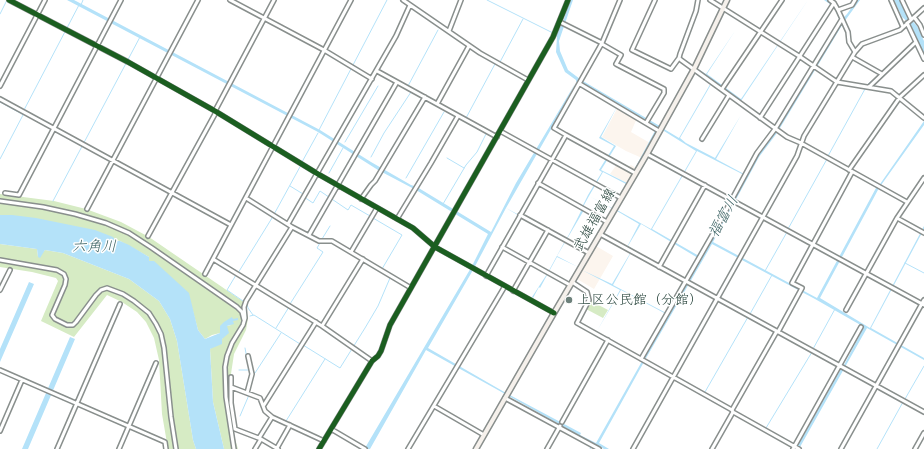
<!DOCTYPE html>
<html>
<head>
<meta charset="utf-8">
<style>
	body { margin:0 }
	canvas { display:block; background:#fff }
</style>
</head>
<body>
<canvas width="924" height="449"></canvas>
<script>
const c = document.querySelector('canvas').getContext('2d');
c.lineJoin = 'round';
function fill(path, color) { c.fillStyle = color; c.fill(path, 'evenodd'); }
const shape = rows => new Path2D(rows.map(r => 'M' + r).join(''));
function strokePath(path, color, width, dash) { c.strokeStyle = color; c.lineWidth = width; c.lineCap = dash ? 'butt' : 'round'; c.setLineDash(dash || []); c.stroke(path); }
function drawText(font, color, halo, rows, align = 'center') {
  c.font = font + ' Pangolin,"Klee One",sans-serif'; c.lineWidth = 3; c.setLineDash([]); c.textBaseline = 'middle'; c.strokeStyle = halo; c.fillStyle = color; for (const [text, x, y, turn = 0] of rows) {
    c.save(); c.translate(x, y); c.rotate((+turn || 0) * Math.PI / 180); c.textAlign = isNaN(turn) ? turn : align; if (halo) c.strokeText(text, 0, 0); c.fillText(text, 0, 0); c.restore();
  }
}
const built = shape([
	[618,107,637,118,631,132,650,143,642,158,626,151,602,137],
	[617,164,625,169,631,165,636,168,627,183,610,174],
	[596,246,613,256,594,289,577,279]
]);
const green = shape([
	[0,194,54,201,86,209,121,222,149,237,244,302,248,318,246,330,234,354,229,387,233,432,238,449,224,449,213,402,210,349,222,339,227,326,231,325,232,319,220,333,212,335,205,339,198,330,188,293,149,261,149,257,120,241,0,215],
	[0,244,37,249,38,257,45,250,63,253,129,279,159,301,170,319,177,341,193,440,196,449,168,449,162,414,159,360,154,338,146,322,137,312,122,302,107,295,74,337,41,321,58,281,56,278,32,272,0,267],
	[591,301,608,310,603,318,586,309]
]);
const water = shape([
	[67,0,74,0,320,130,371,162,411,185,417,187,491,232,516,183,576,82,576,80,565,72,556,52,557,37,555,36,563,22,570,0,573,0,559,41,560,51,568,70,580,79,580,80,583,81,658,125,660,125,692,67,682,60,680,57,699,0,700,0,698,13,681,57,694,66,659,128,613,209,589,196,583,207,584,210,557,256,578,267,557,257,540,288,539,287,533,298,532,297,547,274,565,241,526,220,494,277,526,220,506,208,473,270,428,348,506,393,581,433,580,435,596,443,668,315,621,290,597,331,620,290,582,270,612,284,632,250,627,247,639,224,617,211,617,210,651,229,696,151,664,131,664,129,679,138,712,81,698,69,706,74,735,31,707,74,741,99,808,0,741,101,713,81,680,138,686,143,715,158,741,115,738,112,741,115,716,159,744,174,758,154,777,130,821,57,840,21,834,7,824,0,827,0,835,5,841,20,847,14,857,0,860,0,844,22,777,133,759,157,713,242,817,298,876,188,878,187,924,121,924,125,879,188,820,298,870,328,924,226,924,229,871,328,924,358,924,360,867,328,800,447,798,449,796,449,841,369,844,365,864,327,815,299,712,244,645,360,599,443,609,449,604,449,426,350,370,449,366,449,365,448,472,266,488,234,416,190,378,170,318,132],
	[579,81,618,105,599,138,614,146,599,170,602,172,588,195,582,207,582,209,576,221,533,198,576,221,566,240,506,208,558,117,576,82],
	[618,105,657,127,627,183,601,170,616,146,601,137],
	[697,151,746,176,699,256,652,229],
	[603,172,626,184,612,208,589,196],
	[641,224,698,258,668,314,613,285,633,249,628,246],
	[894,0,900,0,908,16,917,26,924,41,924,54,911,25,902,17],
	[0,215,12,215,36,218,95,230,113,237,116,241,120,241,129,245,149,257,149,261,154,261,189,293,198,330,205,339,220,333,220,326,224,322,232,317,233,319,238,318,238,320,233,321,234,324,227,326,229,333,222,339,222,344,210,349,213,402,224,449,196,449,193,440,177,341,170,319,159,301,129,279,63,253,45,250,40,258,38,257,37,249,0,244],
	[29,282,34,284,0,362,0,349],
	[70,337,75,339,28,449,22,449]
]);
const stream = shape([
	[487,0,553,33],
	[81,5,83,0],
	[0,14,7,0],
	[500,62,523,19],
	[882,77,891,68],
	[867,85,878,76],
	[408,86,438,30],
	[0,102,22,114],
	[24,110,79,5],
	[319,130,387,0],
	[345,142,378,86],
	[828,156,865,89],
	[371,157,384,133,411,92,406,89],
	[447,158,464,168],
	[0,159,23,115,22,113],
	[302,162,318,133],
	[329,173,343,148],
	[406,178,444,112],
	[290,186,303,194],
	[304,197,313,203,320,191,348,210,351,205,370,216],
	[53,201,140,37],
	[443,204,466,165,477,152,488,130,466,118,495,64],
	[373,218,402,235,382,269],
	[788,229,827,159],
	[322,239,330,226],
	[905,263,924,273],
	[765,271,787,232],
	[238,273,272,218,301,165],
	[236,275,227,290,243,301],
	[247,304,248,308,253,315],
	[290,304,323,252,317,248,320,243],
	[750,314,772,275],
	[250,316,254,315,300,344],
	[276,328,289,307],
	[303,345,340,368,365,328,378,306,390,278],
	[245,348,249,369,250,369],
	[813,349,835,309],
	[239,370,248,370],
	[253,373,255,373,281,333],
	[705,392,748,317],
	[905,399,924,366],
	[240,416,249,395],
	[292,425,286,421,325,359],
	[766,428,812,352],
	[287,433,291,427],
	[590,449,591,447],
	[877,449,903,402]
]);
const minor = shape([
	[9,0,128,62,215,111,318,174,413,228,435,247,554,313],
	[230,0,324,50,372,79],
	[403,0,480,53,528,80],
	[655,0,632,50,671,69,679,58],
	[698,0,696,11,680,54,679,58,681,60,787,137,801,143,907,202],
	[710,0,799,56,837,82,891,91,924,118],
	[891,0,903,27],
	[902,0,911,19],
	[838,10,852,5,855,0],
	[914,17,920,25,924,35],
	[560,22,602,43],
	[907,23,924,59],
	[449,31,461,0],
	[602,44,621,55,616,64,664,89,664,93,646,123],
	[855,52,862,44,900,30,924,8],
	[852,57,882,74],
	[377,71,497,137],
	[580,84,659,131],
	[0,86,45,0],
	[869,87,916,42],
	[722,89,782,0],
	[0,99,231,225],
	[437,104,469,46],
	[760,118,834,3],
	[500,131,621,198],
	[566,135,554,128,602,43,620,0],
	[702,139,729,95],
	[647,154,924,305],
	[849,170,900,97,924,75],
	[538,183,607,222],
	[5,193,19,195,121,0],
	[246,198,292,227,319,241,332,241,411,288],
	[361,199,371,185,375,181,425,97],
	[0,201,43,207,75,214,106,223,129,233,152,248,237,307,242,312,244,320],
	[87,209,198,0],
	[520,215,589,253],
	[897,218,924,233],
	[397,219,431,163,458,116],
	[288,224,396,36,410,5],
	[600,234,924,412],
	[309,235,397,82],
	[148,236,215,114,215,111,274,0],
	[502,247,570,285],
	[351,252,377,208],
	[213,259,322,326,372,361],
	[0,260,57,270,64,274,66,279,65,285,52,315,55,319,67,325,73,325,76,322,96,295,101,290,107,288,123,294,134,301,149,313,156,324,161,334,164,348,171,417,176,449],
	[659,267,705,185],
	[205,274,351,0],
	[486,276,566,135,635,173],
	[572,282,587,292,589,300,577,323,732,410,733,412,799,449],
	[0,290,10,270],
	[513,291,548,230],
	[846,310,897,218,924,178],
	[322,326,363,259],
	[778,332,802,288,792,283,852,172],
	[641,359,718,225,757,153,775,129,842,19],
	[0,370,165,442,166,449],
	[231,377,231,403,235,429,261,439,278,449],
	[231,387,260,398,265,411,272,417,324,441],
	[247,393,252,374,248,356],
	[505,398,599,449],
	[264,405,316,322],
	[434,406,484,435],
	[732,410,777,331],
	[562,422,608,340],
	[331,429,365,449],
	[0,431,22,380],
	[259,438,272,417],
	[277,448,290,425],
	[57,449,120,304],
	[119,449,156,363],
	[234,449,226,397,225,367,227,356,232,343,243,325,245,318,244,307,246,301,292,227],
	[255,449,261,439],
	[319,449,372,361,378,356,381,351,390,325,553,37,568,0],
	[408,449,505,286],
	[547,449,560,426],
	[633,449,797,156,804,136,855,52,849,42,848,32,838,10,834,3,830,0],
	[712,449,733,412],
	[793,449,861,327],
	[841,449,924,300],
	[915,449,924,433]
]);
const major = shape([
	[476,449,554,313,647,154,694,69,727,0]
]);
const cycleway = shape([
	[9,0,128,62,215,111,318,174,413,228,435,247,554,313],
	[319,449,372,361,378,356,381,351,390,325,553,37,568,0]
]);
const markers = [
	[569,300,4,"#6d817b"]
];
const streetNames = [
	["武雄福富線",595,220,-60]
];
const poiNames = [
	["上区公民館（分館）",577,300]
];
const waterNames = [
	["福富川",724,217,-61],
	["六角川",94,247]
];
fill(built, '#fcf5ee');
fill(green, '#d6ebc4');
fill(water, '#b4e2f9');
strokePath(stream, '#b4e2f9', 1);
strokePath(minor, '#898f8d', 6);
strokePath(major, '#898f8d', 7);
strokePath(minor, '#fff', 3);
strokePath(major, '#f6f1ec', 4);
strokePath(cycleway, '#1b5e20', 5);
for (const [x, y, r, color] of markers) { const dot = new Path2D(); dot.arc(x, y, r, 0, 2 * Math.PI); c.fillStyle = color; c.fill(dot); strokePath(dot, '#fff', 1.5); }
drawText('14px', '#1f3d34', '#fff', streetNames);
drawText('14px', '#1f3d34', '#fff', poiNames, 'left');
drawText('italic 15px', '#3c6364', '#fff', waterNames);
</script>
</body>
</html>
